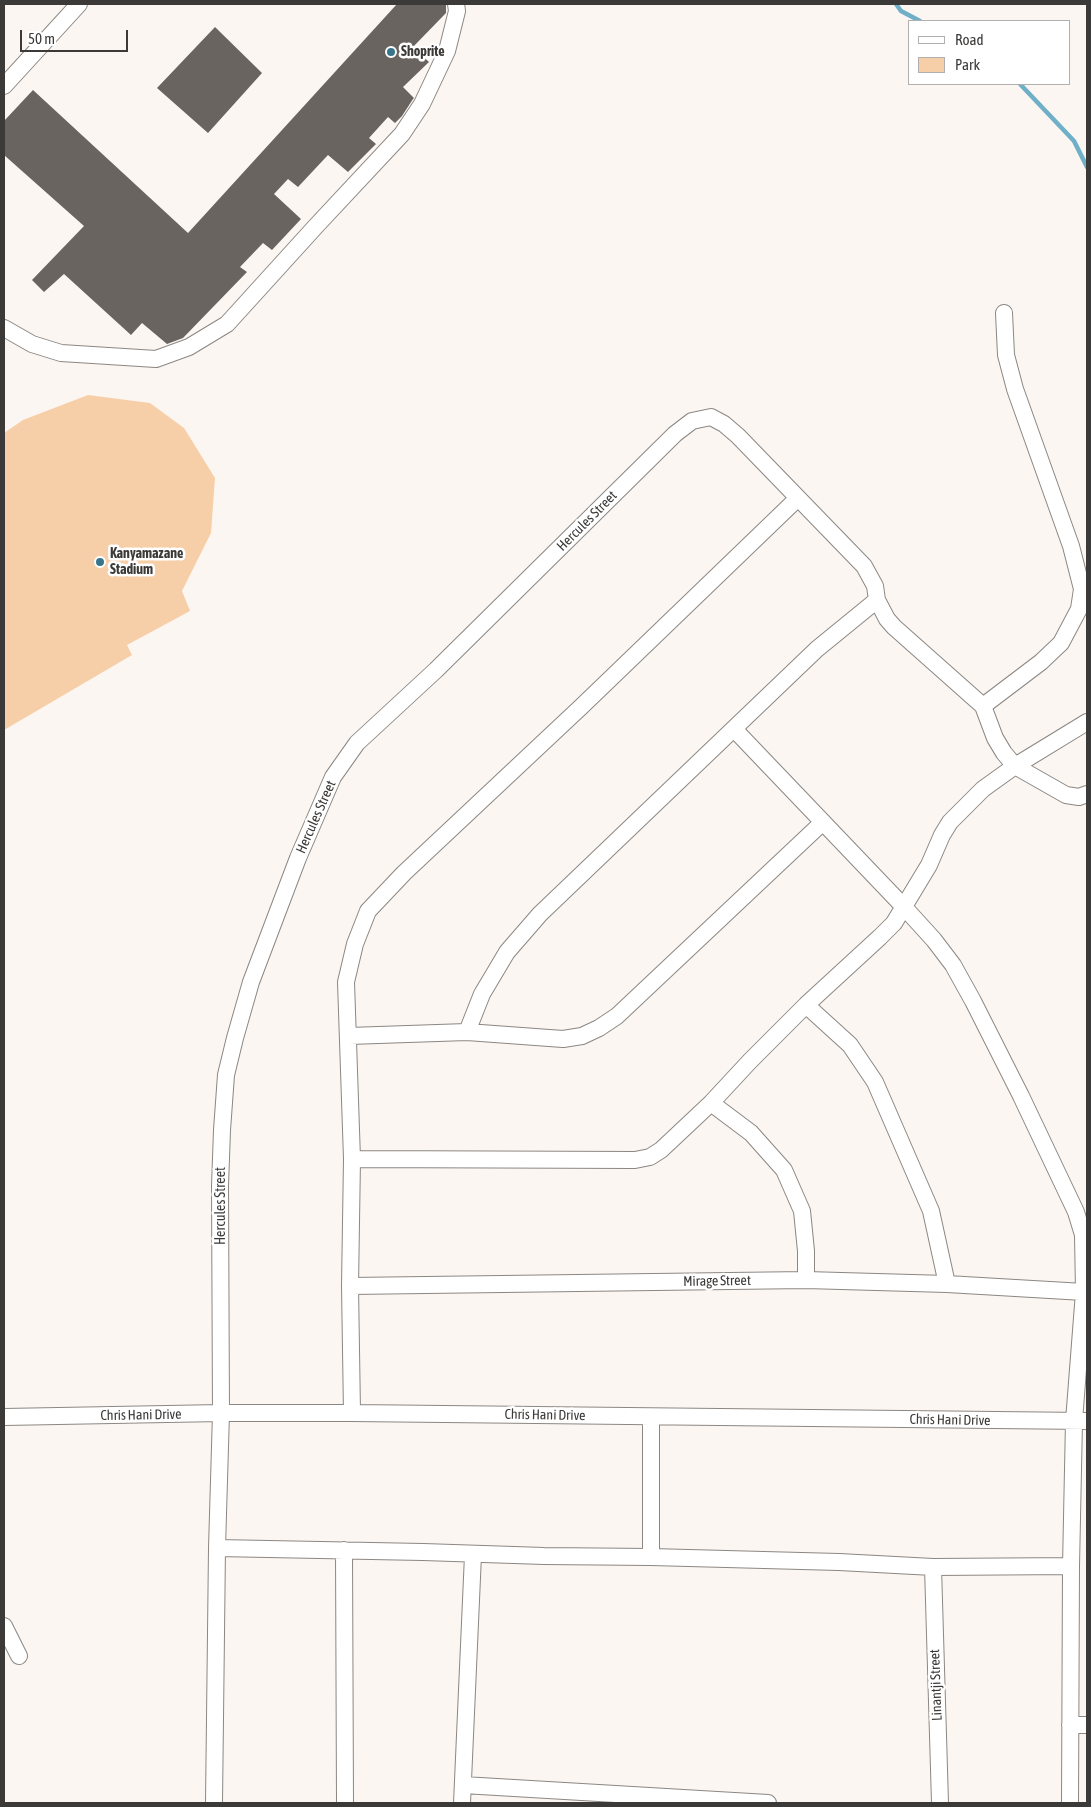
<!DOCTYPE html>
<html>
<head>
<meta charset="utf-8">
<style>
	body { margin:0 }
	#map { position:relative; width:1091px; height:1807px; overflow:hidden; background:#fbf6f1; font-family:"Asap Condensed",sans-serif }
	canvas { display:block }
	.frame { position:absolute; inset:0; border:5px solid #3c3a38; pointer-events:none }
	.legend { position:absolute; left:908px; top:20px; width:162px; height:65px; box-sizing:border-box; background:#fff; border:1px solid #b1b0af; margin:0; padding:6px 9px; list-style:none; font-size:15px; color:#3c3a38 }
	.legend li { display:flex; align-items:center; gap:10px; height:25px }
	.legend b { width:25px; border:1px solid #b1b0af }
	.scale { position:absolute; left:20px; top:30px; width:108px; height:22px; box-sizing:border-box; border:2px solid #3c3a38; border-top:0; padding-left:6px; font-size:15px; line-height:18px; white-space:nowrap; color:#3c3a38; -webkit-text-stroke:4px #fff; paint-order:stroke }
</style>
</head>
<body>
<div id="map">
<canvas width="1091" height="1807"></canvas>
<div class="frame"></div>
<ul class="legend">
<li><b style="height:6px;background:#fff"></b>Road</li>
<li><b style="height:14px;background:#f6cfa9"></b>Park</li>
</ul>
<div class="scale">50 m</div>
</div>
<script>
const c = document.querySelector('canvas').getContext('2d');
c.lineJoin = 'round';
function fill(path, color) { c.fillStyle = color; c.fill(path, 'evenodd'); }
const shape = rows => new Path2D(rows.map(r => 'M' + r).join(''));
function strokePath(path, color, width, dash) { c.strokeStyle = color; c.lineWidth = width; c.lineCap = dash ? 'butt' : 'round'; c.setLineDash(dash || []); c.stroke(path); }
function drawText(font, color, halo, rows, align = 'center') {
  c.font = font + ' "Asap Condensed",sans-serif'; c.lineWidth = 5; c.setLineDash([]); c.textBaseline = 'middle'; c.strokeStyle = halo; c.fillStyle = color; for (const [text, x, y, turn = 0] of rows) {
    c.save(); c.translate(x, y); c.rotate((+turn || 0) * Math.PI / 180); c.textAlign = isNaN(turn) ? turn : align; if (halo) c.strokeText(text, 0, 0); c.fillText(text, 0, 0); c.restore();
  }
}
const green = shape([
	[88,395,150,403,184,428,215,478,211,533,182,591,190,611,127,645,132,655,4,730,4,433,23,420]
]);
const stream = shape([
	[896,4,901,11,920,21],
	[1020,84,1074,141,1087,167]
]);
const building = shape([
	[397,4,446,4,446,13,413,47,429,62,403,87,414,98,413,99,402,116,395,123,388,117,369,138,376,144,348,172,328,155,298,187,288,179,274,194,301,219,272,250,263,243,240,267,247,272,183,338,167,344,142,323,131,335,64,274,44,292,32,280,84,226,4,155,4,121,33,90,188,233],
	[215,27,262,73,208,133,157,88]
]);
const minor = shape([
	[4,86,79,4],
	[4,328,32,344,61,353,156,359,189,347,227,324,316,226,402,134,422,104,447,51,457,11,456,4],
	[983,706,1041,662,1061,643,1079,609,1082,589,1071,546,1015,389,1006,355,1004,313],
	[734,729,904,907,934,940,953,965,973,1001,1021,1096,1076,1212,1083,1235,1084,1292,1074,1421,1071,1566,1070,1803],
	[806,1005,850,1045,875,1082,931,1211,947,1284],
	[467,1032,482,994,507,952,540,914,817,649,877,600],
	[349,1036,467,1032,563,1039,582,1036,599,1028,617,1016,823,822],
	[711,1103,751,1133,784,1170,802,1211,806,1251,806,1280],
	[352,1159,635,1160,650,1157,661,1150,711,1103,750,1061,806,1005,880,937,894,923,929,865,942,835,950,822,983,789,1015,766,1087,722],
	[350,1286,806,1280,947,1284,1084,1292],
	[352,1413,350,1286,352,1159,346,982,355,944,368,911,404,873,582,706,798,498],
	[4,1417,221,1413,352,1413,1087,1421],
	[217,1548,423,1552,544,1556,651,1557,839,1562,933,1567,1071,1566],
	[344,1550,345,1803],
	[651,1557,651,1417],
	[933,1567,940,1803],
	[4,1626,19,1656],
	[1070,1725,1087,1725],
	[463,1785,768,1803],
	[214,1803,217,1548,221,1413,220,1186,222,1130,226,1075,235,1038,251,982,298,858,333,777,357,743,436,670,675,434,692,421,711,417,724,424,738,436,864,566,875,586,877,600,887,619,894,627,983,706,995,738,1004,753,1015,766,1066,795,1079,797,1087,794],
	[462,1803,473,1555]
]);
const markers = [
	[391,52,5,"#38758b"],
	[100,562,5,"#38758b"]
];
const poiNames = [
	["Shoprite",401,52],
	["Kanyamazane",110,554],
	["Stadium",110,570]
];
const streetNames = [
	["Hercules Street",587,521,-45],
	["Hercules Street",316,817,-66],
	["Hercules Street",221,1206,-90],
	["Mirage Street",717,1281,-1],
	["Chris Hani Drive",141,1415,-1],
	["Chris Hani Drive",545,1415,1],
	["Chris Hani Drive",950,1420,1],
	["Linantji Street",936,1685,-92]
];
fill(green, '#f6cfa9');
strokePath(stream, '#6fb0c8', 4.5);
fill(building, '#696460');
strokePath(minor, '#8c8783', 18);
strokePath(minor, '#fff', 16);
for (const [x, y, r, color] of markers) { const dot = new Path2D(); dot.arc(x, y, r, 0, 2 * Math.PI); c.fillStyle = color; c.fill(dot); strokePath(dot, '#fff', 2); }
drawText('bold 14px', '#3c3a38', '#fff', poiNames, 'left');
drawText('14px', '#3c3a38', '#fff', streetNames);
</script>
</body>
</html>
